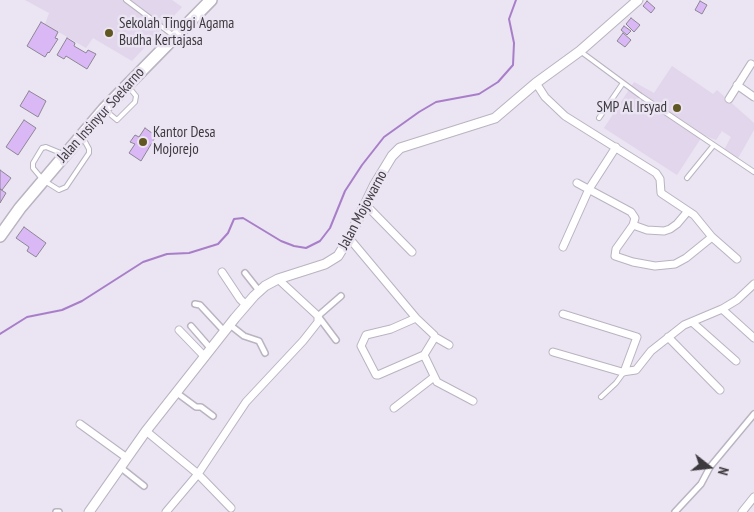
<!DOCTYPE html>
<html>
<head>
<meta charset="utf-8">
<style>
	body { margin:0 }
	#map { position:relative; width:754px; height:512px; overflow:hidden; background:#ebe4f2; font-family:"PT Sans Narrow",sans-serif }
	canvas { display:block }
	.north { position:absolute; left:684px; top:442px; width:50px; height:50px; -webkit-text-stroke:4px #ebe4f2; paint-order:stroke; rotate:106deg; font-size:14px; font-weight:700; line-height:20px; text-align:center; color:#3d3a3f }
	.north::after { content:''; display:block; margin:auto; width:18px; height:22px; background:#3d3a3f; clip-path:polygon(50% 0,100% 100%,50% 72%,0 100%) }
</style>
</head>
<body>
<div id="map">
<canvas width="754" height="512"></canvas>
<div class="north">N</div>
</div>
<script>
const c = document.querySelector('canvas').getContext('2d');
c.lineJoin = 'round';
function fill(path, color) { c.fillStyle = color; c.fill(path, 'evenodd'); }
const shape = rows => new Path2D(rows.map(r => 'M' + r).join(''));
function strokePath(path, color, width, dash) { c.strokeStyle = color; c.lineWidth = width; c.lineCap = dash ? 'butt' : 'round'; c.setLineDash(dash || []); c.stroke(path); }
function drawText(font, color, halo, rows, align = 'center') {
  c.font = font + ' "PT Sans Narrow",sans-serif'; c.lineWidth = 5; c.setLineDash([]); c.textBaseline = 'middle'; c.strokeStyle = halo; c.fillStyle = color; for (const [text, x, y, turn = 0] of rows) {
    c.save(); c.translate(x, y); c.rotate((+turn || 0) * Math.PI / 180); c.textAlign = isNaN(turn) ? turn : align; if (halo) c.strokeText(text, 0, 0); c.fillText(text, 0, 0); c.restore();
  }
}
const built = shape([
	[25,0,172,0,182,7,132,61,93,38,86,48,45,24,49,13],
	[672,66,713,94,717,90,754,123,754,130,737,160,724,150,731,137,722,131,716,140,703,135,677,175,604,128,634,82,654,93]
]);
const stream = shape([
	[0,334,27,317,62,310,82,301,143,262,167,254,189,253,218,244,228,233,234,219,243,218,281,241,294,246,306,248,320,241,330,228,345,191,362,165,384,137,419,112,436,102,479,94,498,82,513,65,514,43,509,19,516,0]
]);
const building = shape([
	[647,1,655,8,651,13,643,6,647,1],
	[700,1,707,5,702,14,695,10,700,1],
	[631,18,640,25,634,32,626,24,631,18],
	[41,22,58,32,55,38,58,39,49,53,48,52,45,57,27,46,41,22],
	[624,26,631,31,627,35,621,30,624,26],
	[623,33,631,40,625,47,617,41,623,33],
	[67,38,75,43,74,46,86,53,88,50,96,54,87,69,66,56,64,59,57,55,67,38],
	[29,91,46,101,38,117,20,106,29,91],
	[24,120,36,128,18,155,6,147,24,120],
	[145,128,156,136,141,161,129,153,135,144,130,142,135,135,139,137,145,128],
	[0,170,11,178,2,190,0,189,0,170],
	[0,189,6,193,0,203,0,189],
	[24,227,46,243,36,257,27,251,29,247,16,238,24,227]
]);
const service = shape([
	[126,0,174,36],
	[580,51,641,96,754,172],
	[105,110,117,120,135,102,136,96,128,86],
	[599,118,623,83],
	[63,154,46,147,42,148,33,163,33,168,43,180,59,190,66,187,89,153,89,149,83,138],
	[687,178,713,146],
	[601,397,616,383,624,372]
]);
const pedestrian = shape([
	[245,273,260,292],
	[195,304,200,305,225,332],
	[230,325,244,336,259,341,265,353],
	[191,326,211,349],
	[336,340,318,316,341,296],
	[177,393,196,407,201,407,213,416],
	[120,467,144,486],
	[56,512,59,512],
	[675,512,701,484,710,467,754,414]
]);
const minor = shape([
	[536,83,545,97,565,116,656,173,660,179,661,193,694,215,712,237,737,259],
	[737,85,754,97],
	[729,99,751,64],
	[577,183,631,212,635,218,633,225,647,230,664,231,670,229,677,224,688,211],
	[365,204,412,252],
	[633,225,616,249,615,256,633,262,655,266,675,264,686,258,712,237],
	[349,238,416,318,434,335,435,337,424,355,437,382,473,401],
	[563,247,589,189,616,147],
	[222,272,240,299,246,305],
	[722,309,754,338],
	[563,314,637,337,624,372],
	[416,318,391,329,366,335,361,346,376,375,378,375,424,355],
	[692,322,736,361],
	[179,330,205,357],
	[435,337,449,345],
	[668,337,720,390],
	[553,352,622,372,636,370,651,351,684,325,722,309,737,300,754,284],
	[394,408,434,377],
	[80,424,127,458],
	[146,431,198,474,231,508],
	[166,512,198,474,246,402,303,341,318,322,318,316,278,279],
	[742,512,754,497]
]);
const tertiary = shape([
	[89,512,146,431,235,318,254,296,265,286,278,279,325,264,338,256,349,238,375,184,392,156,400,148,495,118,536,83,580,51,638,0]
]);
const primary = shape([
	[0,236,20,208,104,109,211,0]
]);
const markers = [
	[109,33,5,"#605723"],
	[677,108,5,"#605723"],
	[143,142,5,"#605723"]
];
const poiNames = [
	["Sekolah Tinggi Agama",119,24],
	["Budha Kertajasa",119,41],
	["SMP Al Irsyad",667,108,"right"],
	["Kantor Desa",153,133],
	["Mojorejo",153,150]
];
const streetNames = [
	["Jalan Insinyur Soekarno",101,115,-48],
	["Jalan Mojowarno",363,210,-62]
];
fill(built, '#e1d6eb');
strokePath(stream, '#a87ec9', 2);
fill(building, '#dab8f6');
strokePath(building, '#8c8693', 1);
strokePath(service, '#bab3c0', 6);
strokePath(pedestrian, '#bab3c0', 8);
strokePath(minor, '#bab3c0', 9);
strokePath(tertiary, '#bab3c0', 11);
strokePath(primary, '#bab3c0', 14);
strokePath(service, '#fff', 4);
strokePath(pedestrian, '#fff', 5);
strokePath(minor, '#fff', 7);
strokePath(tertiary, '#fff', 9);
strokePath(primary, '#fff', 11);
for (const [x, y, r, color] of markers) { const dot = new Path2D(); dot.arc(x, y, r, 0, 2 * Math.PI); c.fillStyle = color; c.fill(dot); strokePath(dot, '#ebe4f2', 2); }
drawText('15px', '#3d3a3f', '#ebe4f2', poiNames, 'left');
drawText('15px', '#3d3a3f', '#ebe4f2', streetNames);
</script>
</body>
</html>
